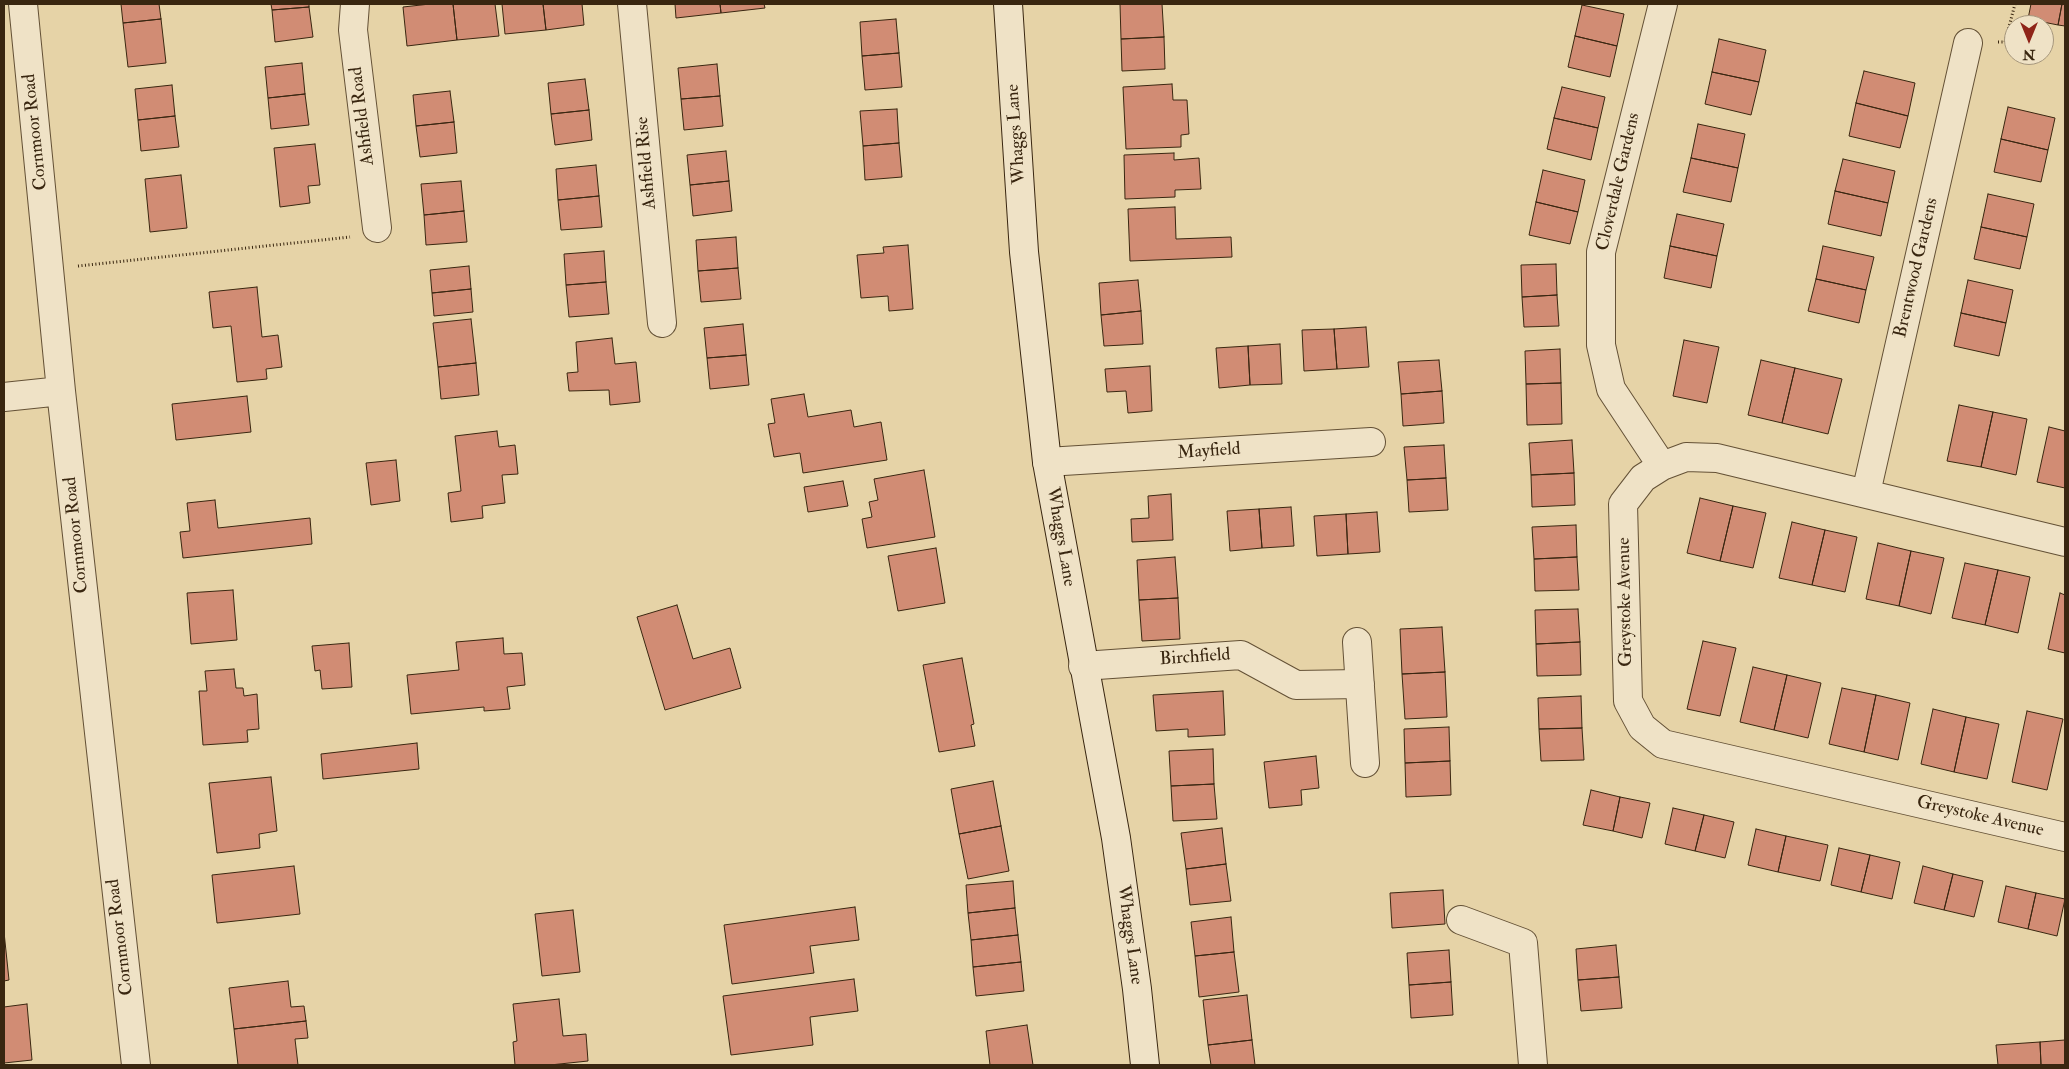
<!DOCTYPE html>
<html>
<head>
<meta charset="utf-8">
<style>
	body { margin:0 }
	#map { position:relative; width:2069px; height:1069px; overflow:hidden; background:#e6d3a7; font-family:"IM FELL Double Pica",serif }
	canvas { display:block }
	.frame { position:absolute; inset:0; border:5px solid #392610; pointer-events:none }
	.north { position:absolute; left:2004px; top:15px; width:50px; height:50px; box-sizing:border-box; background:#efe2c6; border:1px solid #a6977d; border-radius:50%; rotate:180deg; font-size:14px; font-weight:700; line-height:20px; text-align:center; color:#392610 }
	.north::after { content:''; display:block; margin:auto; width:18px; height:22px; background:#8f2418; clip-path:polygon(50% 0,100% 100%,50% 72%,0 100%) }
</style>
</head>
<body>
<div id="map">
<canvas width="2069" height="1069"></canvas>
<div class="frame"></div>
<div class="north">N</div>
</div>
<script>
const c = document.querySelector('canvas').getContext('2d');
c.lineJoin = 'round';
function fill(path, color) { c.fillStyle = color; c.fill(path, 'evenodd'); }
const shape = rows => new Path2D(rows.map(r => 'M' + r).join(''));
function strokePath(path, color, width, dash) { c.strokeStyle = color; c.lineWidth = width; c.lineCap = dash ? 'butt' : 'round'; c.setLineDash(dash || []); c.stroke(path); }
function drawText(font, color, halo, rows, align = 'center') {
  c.font = font + ' "IM FELL Double Pica",serif'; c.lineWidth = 4; c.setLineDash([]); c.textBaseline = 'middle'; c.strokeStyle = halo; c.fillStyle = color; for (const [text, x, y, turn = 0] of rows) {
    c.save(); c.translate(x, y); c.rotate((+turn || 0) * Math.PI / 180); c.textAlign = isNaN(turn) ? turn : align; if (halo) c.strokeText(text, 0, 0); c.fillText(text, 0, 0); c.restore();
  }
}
const building = shape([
	[121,4,159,4,161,19,123,23,121,4],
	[271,4,309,4,309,7,272,10,271,4],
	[430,4,453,4,457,40,407,46,403,7,430,4],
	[453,4,495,4,499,36,457,40,453,4],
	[502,4,543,4,546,30,505,34,502,4],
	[543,4,582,4,584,25,546,30,543,4],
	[675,4,720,4,721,13,676,18,675,4],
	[720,4,764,4,765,8,721,13,720,4],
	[1120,4,1162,4,1164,37,1121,39,1120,4],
	[2031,4,2062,4,2058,25,2028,19,2031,4],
	[2062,4,2065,4,2065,26,2058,25,2062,4],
	[1582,5,1624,14,1617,46,1575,36,1582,5],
	[309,7,313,37,275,42,272,10,309,7],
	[161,19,166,63,128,67,123,23,161,19],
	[896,19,899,53,862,56,860,22,896,19],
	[1575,36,1617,46,1610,77,1568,67,1575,36],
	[1164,37,1165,69,1122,71,1121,39,1164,37],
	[1719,39,1766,50,1759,82,1712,72,1719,39],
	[899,53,902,87,865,90,862,56,899,53],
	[302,63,305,94,268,98,265,67,302,63],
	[717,64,720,96,681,99,678,68,717,64],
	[1864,71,1915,83,1908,116,1856,103,1864,71],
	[1712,72,1759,82,1751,115,1705,104,1712,72],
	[585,79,589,110,551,114,548,83,585,79],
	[1172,84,1173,100,1187,100,1189,134,1181,135,1181,147,1126,149,1123,87,1172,84],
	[172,85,175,116,138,120,135,89,172,85],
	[1562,87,1605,97,1598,128,1554,118,1562,87],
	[450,91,454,122,416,126,413,95,450,91],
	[305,94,309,125,271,129,268,98,305,94],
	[720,96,723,126,684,130,681,99,720,96],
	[1856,103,1908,116,1900,148,1849,136,1856,103],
	[2008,107,2055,118,2048,150,2001,139,2008,107],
	[897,109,899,143,863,146,860,111,897,109],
	[589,110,592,140,555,145,551,114,589,110],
	[175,116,179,147,141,151,138,120,175,116],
	[1554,118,1598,128,1591,160,1547,149,1554,118],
	[454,122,457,153,420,157,416,126,454,122],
	[1698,124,1745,134,1738,168,1691,158,1698,124],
	[2001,139,2048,150,2041,182,1994,172,2001,139],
	[899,143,902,177,865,180,863,146,899,143],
	[315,144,320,185,308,186,310,203,280,207,274,148,315,144],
	[726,151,729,181,690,185,687,155,726,151],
	[1174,153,1174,160,1199,158,1201,189,1175,190,1175,197,1125,199,1124,155,1174,153],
	[1691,158,1738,168,1731,202,1683,192,1691,158],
	[1843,159,1895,171,1888,203,1835,191,1843,159],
	[596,165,599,196,558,200,556,169,596,165],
	[1543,170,1585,180,1578,212,1536,202,1543,170],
	[181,175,187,228,150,232,145,179,181,175],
	[461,181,464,211,424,215,421,184,461,181],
	[729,181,732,211,693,216,690,185,729,181],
	[1835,191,1888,203,1881,236,1828,224,1835,191],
	[1988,194,2034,204,2027,237,1981,227,1988,194],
	[599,196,602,227,561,230,558,200,599,196],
	[1536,202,1578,212,1570,244,1529,235,1536,202],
	[1175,207,1176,239,1231,237,1232,257,1130,261,1128,209,1175,207],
	[464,211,467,242,426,245,424,215,464,211],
	[1677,214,1724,224,1717,256,1670,246,1677,214],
	[1981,227,2027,237,2020,269,1974,259,1981,227],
	[736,237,738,268,698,271,696,240,736,237],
	[908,245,913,309,889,311,888,296,861,298,857,255,884,253,883,247,908,245],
	[1670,246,1717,256,1711,288,1664,278,1670,246],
	[1823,246,1874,257,1866,290,1816,279,1823,246],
	[604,251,606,282,566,285,564,254,604,251],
	[1556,264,1557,295,1522,297,1521,265,1556,264],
	[469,266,471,289,432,293,430,270,469,266],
	[738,268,741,299,701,302,698,271,738,268],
	[1816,279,1866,290,1859,323,1808,311,1816,279],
	[1138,280,1141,311,1101,315,1099,283,1138,280],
	[1968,280,2013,290,2006,323,1961,313,1968,280],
	[606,282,609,314,569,317,566,285,606,282],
	[257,287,262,337,278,335,282,367,266,369,267,379,237,382,231,326,213,328,209,292,257,287],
	[471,289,473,312,434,316,432,293,471,289],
	[1557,295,1559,326,1524,327,1522,297,1557,295],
	[1141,311,1143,344,1104,346,1101,315,1141,311],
	[1961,313,2006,323,1999,356,1954,346,1961,313],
	[471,319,476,363,438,367,433,323,471,319],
	[743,324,746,355,707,358,704,328,743,324],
	[1366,327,1369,367,1337,369,1334,329,1366,327],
	[1334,329,1337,369,1304,371,1302,330,1334,329],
	[612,338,615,364,636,362,640,402,610,405,609,390,569,391,567,373,578,372,576,342,612,338],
	[1684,340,1719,347,1707,403,1673,396,1684,340],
	[1280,344,1282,384,1250,385,1248,346,1280,344],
	[1248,346,1250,385,1219,388,1216,348,1248,346],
	[1560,349,1561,383,1526,384,1525,351,1560,349],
	[746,355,749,385,710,389,707,358,746,355],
	[1439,360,1442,391,1401,394,1398,362,1439,360],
	[1761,360,1795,368,1782,423,1748,415,1761,360],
	[476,363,479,395,441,399,438,367,476,363],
	[1150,366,1152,411,1128,413,1126,391,1107,392,1105,369,1150,366],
	[1795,368,1842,379,1828,434,1782,423,1795,368],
	[1561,383,1562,424,1527,425,1526,384,1561,383],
	[1442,391,1444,423,1403,426,1401,394,1442,391],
	[804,394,808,417,851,410,854,427,881,422,887,460,803,473,800,453,774,457,768,424,775,423,771,399,804,394],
	[247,396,251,432,176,440,172,404,247,396],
	[1959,405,1993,412,1981,467,1947,461,1959,405],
	[1993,412,2027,419,2016,475,1981,467,1993,412],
	[2049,427,2065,431,2065,488,2037,482,2049,427],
	[497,431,499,447,515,445,518,474,502,475,505,503,482,506,483,518,451,522,448,493,461,491,455,436,497,431],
	[1572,440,1574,473,1531,475,1529,443,1572,440],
	[1444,445,1446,478,1407,480,1404,447,1444,445],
	[396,460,400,501,371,505,366,463,396,460],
	[924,470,935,537,867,548,862,519,872,517,869,502,878,500,874,479,924,470],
	[1574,473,1575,505,1532,507,1531,475,1574,473],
	[1446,478,1448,510,1409,512,1407,480,1446,478],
	[843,481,848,506,808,512,804,487,843,481],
	[1171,494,1173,540,1132,542,1131,519,1149,518,1148,496,1171,494],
	[1700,498,1733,506,1720,561,1687,553,1700,498],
	[215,500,218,528,310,518,312,544,183,558,180,532,190,531,187,503,215,500],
	[1733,506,1766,513,1753,568,1720,561,1733,506],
	[1291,507,1294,546,1262,548,1259,509,1291,507],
	[1259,509,1262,548,1230,551,1227,511,1259,509],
	[1377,512,1380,552,1348,554,1346,514,1377,512],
	[1346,514,1348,554,1317,556,1314,516,1346,514],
	[1792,522,1825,530,1812,585,1779,578,1792,522],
	[1576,525,1577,557,1534,559,1532,527,1576,525],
	[1825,530,1857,537,1845,592,1812,585,1825,530],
	[1878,543,1911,551,1899,606,1866,599,1878,543],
	[936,548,945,603,898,611,888,556,936,548],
	[1911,551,1944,558,1931,614,1899,606,1911,551],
	[1175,557,1178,598,1139,600,1137,560,1175,557],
	[1577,557,1579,590,1535,591,1534,559,1577,557],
	[1965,563,1998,570,1985,625,1952,618,1965,563],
	[1998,570,2030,577,2018,633,1985,625,1998,570],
	[233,590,237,640,191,644,187,593,233,590],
	[2060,593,2065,595,2065,653,2048,649,2060,593],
	[1178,598,1180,639,1142,641,1139,600,1178,598],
	[677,605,693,659,730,648,741,688,665,710,637,617,677,605],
	[1578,609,1580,642,1536,644,1535,610,1578,609],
	[1442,627,1445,672,1402,674,1400,629,1442,627],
	[503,638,504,654,522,653,525,685,507,687,510,709,484,711,484,707,411,714,407,675,459,670,456,642,503,638],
	[1703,641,1736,648,1720,716,1687,709,1703,641],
	[1580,642,1581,675,1537,676,1536,644,1580,642],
	[349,643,352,687,322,689,320,670,315,671,312,646,349,643],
	[962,658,974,724,971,725,975,746,939,752,923,665,962,658],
	[1753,667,1787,675,1774,730,1740,722,1753,667],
	[234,669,236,688,243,688,244,696,257,694,259,729,247,730,248,742,203,745,199,691,207,691,205,671,234,669],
	[1445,672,1447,717,1405,719,1402,674,1445,672],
	[1787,675,1821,683,1808,738,1774,730,1787,675],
	[1842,688,1876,695,1864,752,1829,744,1842,688],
	[1223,691,1225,735,1188,737,1188,729,1156,731,1153,695,1223,691],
	[1876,695,1910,703,1898,760,1864,752,1876,695],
	[1581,696,1582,728,1539,729,1538,698,1581,696],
	[1933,709,1966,717,1954,772,1921,764,1933,709],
	[2027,711,2063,719,2047,790,2012,782,2027,711],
	[1966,717,1999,724,1987,779,1954,772,1966,717],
	[1449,727,1450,761,1405,763,1404,729,1449,727],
	[1582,728,1584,760,1541,761,1539,729,1582,728],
	[417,743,419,769,323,779,321,754,417,743],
	[1213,749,1214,784,1171,786,1169,751,1213,749],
	[1316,756,1319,788,1301,790,1302,805,1269,808,1264,762,1316,756],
	[1450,761,1451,795,1406,797,1405,763,1450,761],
	[271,777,277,831,259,834,260,848,217,853,209,783,271,777],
	[993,781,1001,826,959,834,951,789,993,781],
	[1214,784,1217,819,1173,821,1171,786,1214,784],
	[1591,790,1620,797,1613,831,1583,825,1591,790],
	[1620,797,1650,803,1642,838,1613,831,1620,797],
	[1673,808,1704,815,1695,851,1665,844,1673,808],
	[1704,815,1734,822,1725,858,1695,851,1704,815],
	[1001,826,1009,871,968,879,959,834,1001,826],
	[1222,828,1226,864,1186,869,1181,833,1222,828],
	[1756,829,1786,836,1778,872,1748,865,1756,829],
	[1786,836,1828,845,1820,881,1778,872,1786,836],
	[1839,848,1870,855,1861,892,1831,885,1839,848],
	[1870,855,1900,862,1892,899,1861,892,1870,855],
	[1226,864,1231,901,1190,905,1186,869,1226,864],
	[294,866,300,914,217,923,212,875,294,866],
	[1923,866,1953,874,1944,910,1914,903,1923,866],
	[1953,874,1983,881,1974,917,1944,910,1953,874],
	[1013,881,1015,908,968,913,966,885,1013,881],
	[2006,886,2036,893,2028,929,1998,922,2006,886],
	[1443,890,1445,924,1392,928,1390,893,1443,890],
	[2036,893,2065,899,2057,936,2028,929,2036,893],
	[855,907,859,940,810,946,814,973,732,984,724,925,855,907],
	[1015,908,1018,935,971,940,968,913,1015,908],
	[573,910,580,972,542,976,535,914,573,910],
	[1231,917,1234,952,1195,956,1191,922,1231,917],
	[4,932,9,980,4,981,4,932],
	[1018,935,1021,962,973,967,971,940,1018,935],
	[1616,945,1619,977,1578,980,1576,949,1616,945],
	[1449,950,1451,982,1409,985,1407,953,1449,950],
	[1234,952,1239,992,1199,997,1195,956,1234,952],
	[1021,962,1024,991,976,996,973,967,1021,962],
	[1619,977,1622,1008,1581,1011,1578,980,1619,977],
	[854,979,858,1011,810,1017,813,1045,731,1055,723,996,854,979],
	[288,981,291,1007,304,1006,306,1021,234,1029,229,988,288,981],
	[1451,982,1453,1015,1411,1018,1409,985,1451,982],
	[1247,995,1252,1040,1208,1045,1203,1000,1247,995],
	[559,999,563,1036,586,1034,588,1061,550,1065,515,1065,513,1042,517,1041,513,1004,559,999],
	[27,1004,32,1060,4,1063,4,1007,27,1004],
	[306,1021,308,1038,295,1039,298,1065,238,1065,234,1029,306,1021],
	[1027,1025,1033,1065,990,1065,986,1031,1027,1025],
	[1252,1040,1255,1065,1211,1065,1208,1045,1252,1040],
	[2065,1040,2065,1065,2041,1065,2040,1042,2065,1040],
	[2040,1042,2041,1065,1998,1065,1996,1045,2040,1042]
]);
const path = shape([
	[1998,42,2005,42,2015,4],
	[78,266,350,237]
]);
const street = shape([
	[23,4,61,391,136,1065],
	[355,4,353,30,377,228],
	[632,4,662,323],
	[4,397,61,391],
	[1047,462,1371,442],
	[1662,466,1611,389,1601,345,1601,252,1663,4],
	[1866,493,1968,43],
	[2065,542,1717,458,1686,457,1662,466,1643,478,1623,504,1628,701,1642,727,1663,744,2065,837],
	[1357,642,1365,763],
	[1083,666,1241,655,1296,685,1360,684],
	[1461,920,1523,943,1533,1065]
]);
const secondary = shape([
	[1008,4,1024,252,1047,462,1116,838,1137,989,1145,1065]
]);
const streetNames = [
	["Ashfield Road",363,116,-97],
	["Cornmoor Road",36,132,-96],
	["Whaggs Lane",1017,134,-94],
	["Ashfield Rise",647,163,-95],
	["Cloverdale Gardens",1619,182,-77],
	["Brentwood Gardens",1917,268,-77],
	["Mayfield",1209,452,-4],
	["Cornmoor Road",77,535,-96],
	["Whaggs Lane",1060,537,80],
	["Greystoke Avenue",1626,602,-91],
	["Birchfield",1195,658,-4],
	["Greystoke Avenue",1980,817,13],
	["Whaggs Lane",1129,935,82],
	["Cornmoor Road",121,937,-97]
];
fill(building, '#d18c74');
strokePath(building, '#392610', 1);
strokePath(street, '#645136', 30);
strokePath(secondary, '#392610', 30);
strokePath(path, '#392610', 3, [1, 2.5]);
strokePath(street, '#efe2c6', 28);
strokePath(secondary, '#efe2c6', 28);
drawText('18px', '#392610', '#efe2c6', streetNames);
</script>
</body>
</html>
